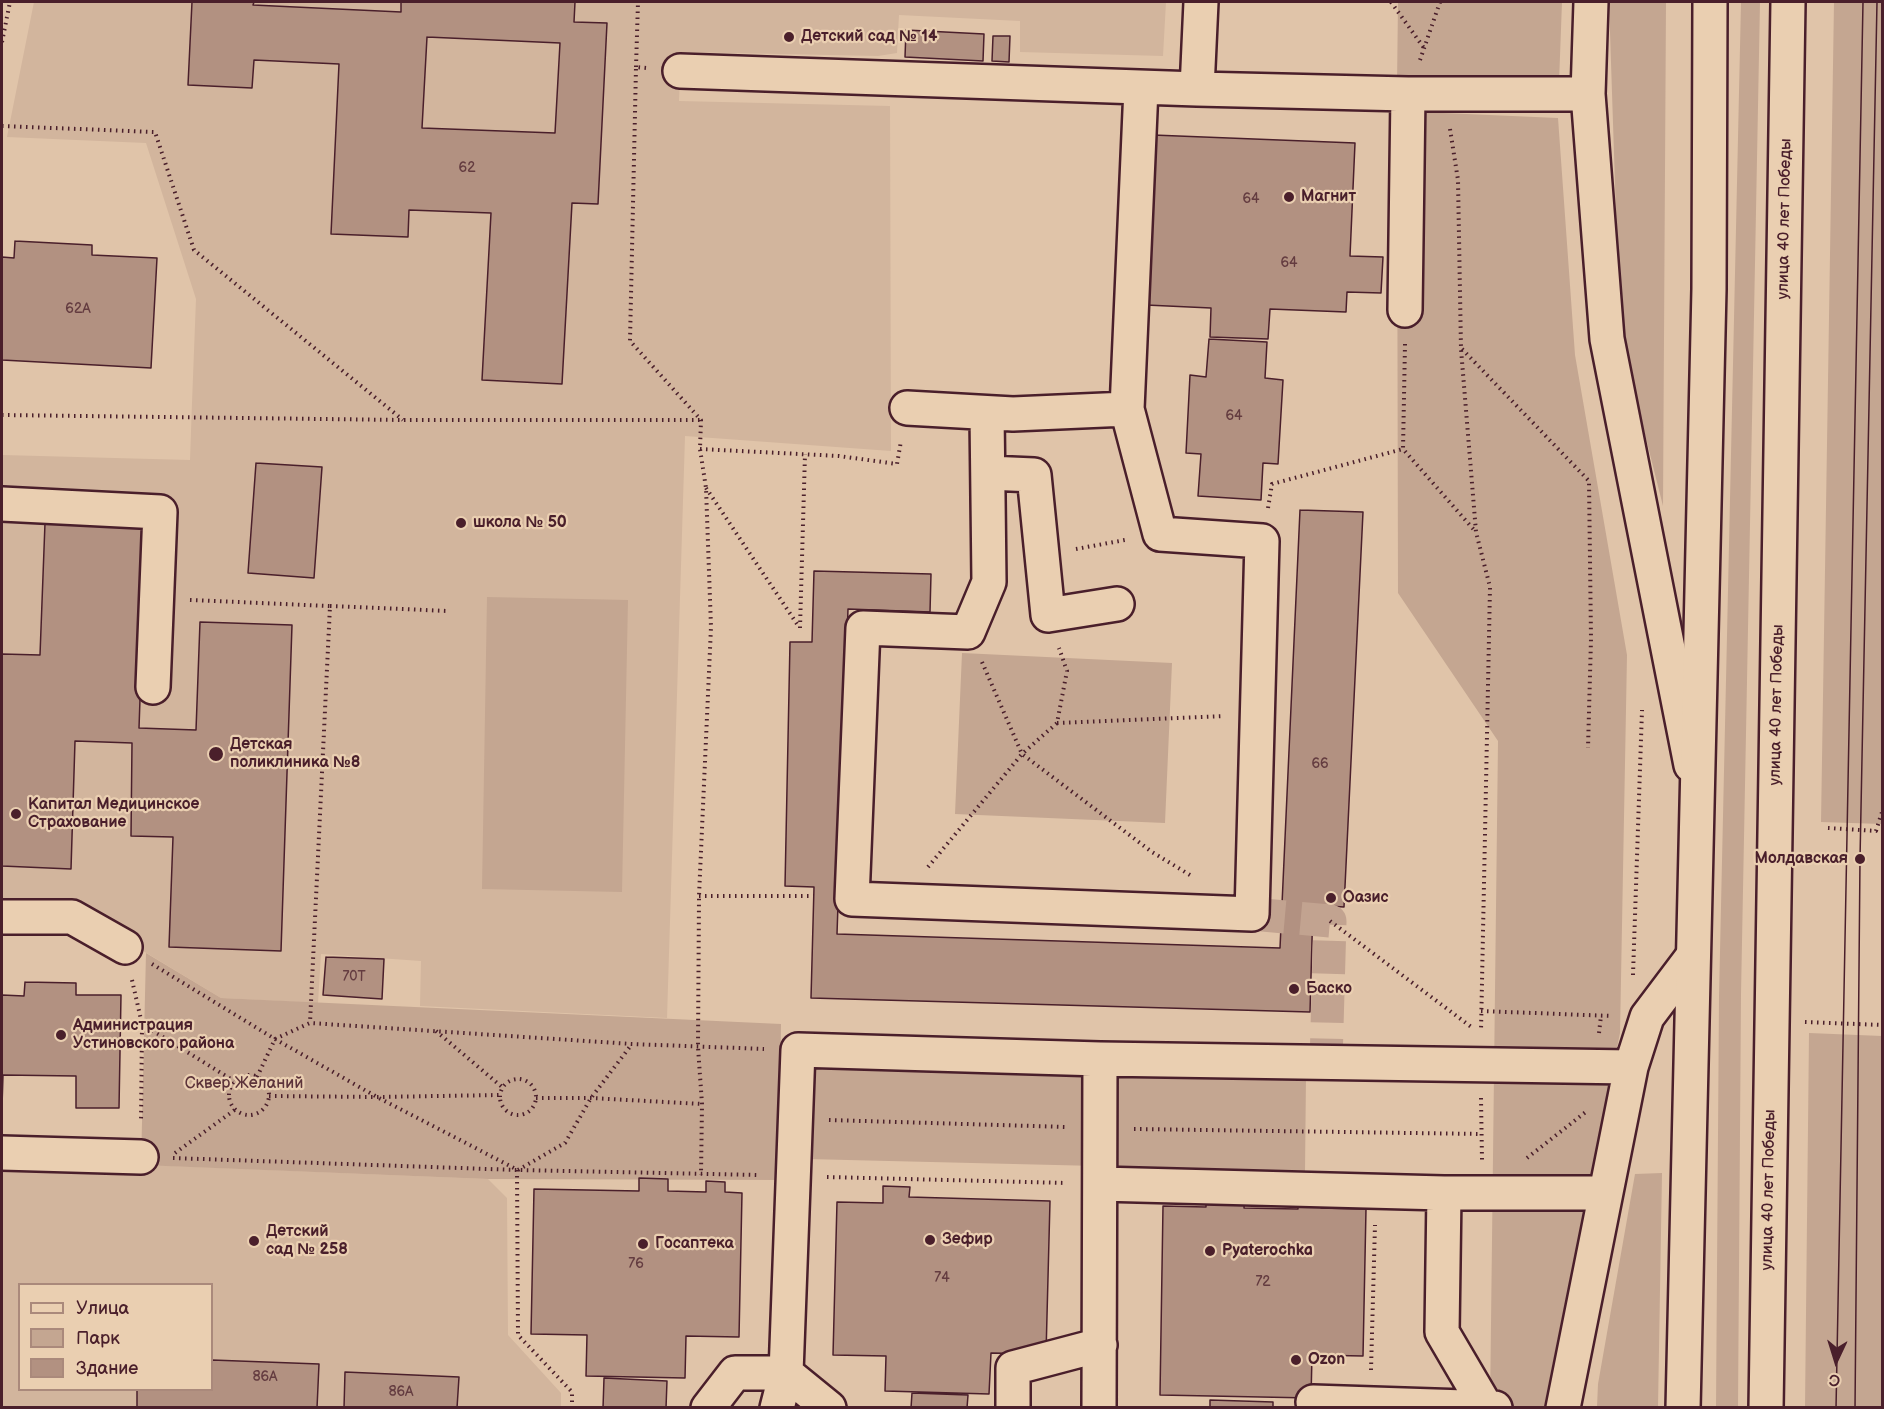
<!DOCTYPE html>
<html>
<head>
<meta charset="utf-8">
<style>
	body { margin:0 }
	#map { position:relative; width:1884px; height:1409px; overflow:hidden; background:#e0c4a9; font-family:"Balsamiq Sans",sans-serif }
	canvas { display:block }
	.frame { position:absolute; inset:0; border:3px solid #4a1f2b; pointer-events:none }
	.legend { position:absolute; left:18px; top:1283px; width:195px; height:108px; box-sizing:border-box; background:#eacfb1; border:2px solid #aa897b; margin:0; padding:8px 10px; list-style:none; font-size:18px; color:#4a1f2b }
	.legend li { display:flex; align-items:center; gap:12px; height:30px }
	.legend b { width:30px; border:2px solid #aa897b }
	.north { position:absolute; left:1806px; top:1331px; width:60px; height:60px; -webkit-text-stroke:4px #eacfb1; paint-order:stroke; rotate:184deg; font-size:16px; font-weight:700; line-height:24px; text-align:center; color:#4a1f2b }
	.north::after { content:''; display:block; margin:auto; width:21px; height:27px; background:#4a1f2b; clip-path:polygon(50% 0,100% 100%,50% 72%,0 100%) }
</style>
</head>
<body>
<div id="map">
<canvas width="1884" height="1409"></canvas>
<div class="frame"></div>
<ul class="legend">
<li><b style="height:8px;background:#eacfb1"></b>Улица</li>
<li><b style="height:16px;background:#c4a691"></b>Парк</li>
<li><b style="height:16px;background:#b29181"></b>Здание</li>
</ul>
<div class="north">С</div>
</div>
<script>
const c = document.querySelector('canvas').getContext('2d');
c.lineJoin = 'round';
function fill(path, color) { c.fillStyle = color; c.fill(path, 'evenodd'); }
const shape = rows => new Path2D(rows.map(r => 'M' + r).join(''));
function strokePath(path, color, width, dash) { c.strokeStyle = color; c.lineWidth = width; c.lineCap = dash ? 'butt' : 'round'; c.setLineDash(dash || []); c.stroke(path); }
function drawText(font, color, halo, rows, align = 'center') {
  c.font = font + ' "Balsamiq Sans",sans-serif'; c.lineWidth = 4.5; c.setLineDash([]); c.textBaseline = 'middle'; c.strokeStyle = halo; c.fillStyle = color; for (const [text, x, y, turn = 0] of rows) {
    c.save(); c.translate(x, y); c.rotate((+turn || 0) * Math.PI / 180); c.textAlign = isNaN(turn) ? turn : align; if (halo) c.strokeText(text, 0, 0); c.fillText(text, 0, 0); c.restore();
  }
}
const built = shape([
	[34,2,1166,2,1163,56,1020,52,1020,21,899,15,897,53,878,56,681,52,679,101,890,106,891,451,685,436,667,1018,420,1006,421,961,321,954,318,1003,221,998,77,911,2,910,2,455,190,460,192,403,196,299,146,143,7,137],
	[2,1159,488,1179,507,1198,508,1335,561,1393,561,1408,2,1408],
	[20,1284,212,1284,212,1390,20,1390]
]);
const green = shape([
	[1398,2,1562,2,1559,83,1397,86],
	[1609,2,1666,2,1663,506,1620,335],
	[1741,2,1760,2,1741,994,1738,1407,1716,1408,1719,997],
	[1834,2,1882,2,1882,824,1821,822],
	[1397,111,1558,118,1575,355,1627,655,1620,1033,1544,1407,1490,1407,1498,741,1398,593],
	[487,597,628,600,622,892,482,889],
	[962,653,1172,663,1165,823,955,814],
	[146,953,221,998,781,1024,779,1180,488,1179,141,1165],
	[1809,1033,1882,1036,1882,1407,1805,1407],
	[810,1067,1306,1076,1305,1171,806,1159],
	[1662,1173,1658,1407,1597,1407,1598,1384,1635,1174]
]);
const building = shape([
	[192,2,254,2,253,5,401,12,401,2,575,2,574,22,607,23,598,204,572,203,562,384,482,380,491,213,409,210,408,237,331,234,339,64,254,60,252,88,188,85,192,2],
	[427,37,560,43,555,133,422,128,427,37],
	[906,30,984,34,983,61,905,57,906,30],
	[993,36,1010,36,1009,62,992,61,993,36],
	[1153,135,1355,143,1350,256,1383,257,1381,293,1347,292,1346,312,1270,309,1268,339,1210,337,1211,308,1146,305,1153,135],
	[15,241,92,245,92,255,157,258,151,368,2,360,2,257,14,258,15,241],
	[1209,339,1267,342,1265,378,1283,380,1278,464,1263,463,1261,500,1198,496,1201,454,1186,453,1190,375,1206,377,1209,339],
	[256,463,322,467,314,578,248,573,256,463],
	[1300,510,1363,512,1344,907,1313,905,1310,1012,811,998,814,887,785,886,790,642,812,642,814,571,931,574,930,612,848,609,837,934,1280,948,1300,510],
	[45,523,146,527,139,728,196,730,200,622,292,625,281,951,169,947,173,837,131,836,132,743,75,741,71,869,2,866,2,654,40,655,45,523],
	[326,957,384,959,382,999,323,995,326,957],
	[25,982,76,983,76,995,121,995,119,1108,76,1108,76,1076,3,1075,2,1106,2,995,24,996,25,982],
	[639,1178,668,1179,668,1191,706,1192,706,1181,725,1182,725,1192,742,1193,739,1337,686,1336,685,1378,586,1376,587,1335,531,1334,534,1189,639,1191,639,1178],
	[883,1186,910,1187,909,1197,1050,1201,1046,1354,991,1353,989,1394,885,1391,886,1356,833,1355,837,1202,883,1203,883,1186],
	[1206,1194,1245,1195,1244,1208,1298,1209,1298,1195,1322,1195,1321,1208,1366,1209,1363,1356,1312,1355,1311,1398,1160,1395,1163,1206,1206,1207,1206,1194],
	[212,1360,319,1364,317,1408,137,1408,137,1390,212,1390,212,1360],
	[345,1372,459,1377,457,1408,344,1408,345,1372],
	[604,1378,667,1381,666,1408,603,1408,604,1378],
	[912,1393,968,1395,967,1408,911,1408,912,1393],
	[1210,1400,1273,1402,1273,1408,1210,1408,1210,1400]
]);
const minorTunnel = shape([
	[1252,914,1330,921,1326,1063]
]);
const path = shape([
	[1391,2,1424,48],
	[2,42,10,2],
	[1420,60,1440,2],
	[636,67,638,2],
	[646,68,636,67,630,341,701,420,700,449,706,488,711,627,699,896,698,1047,702,1104,701,1175],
	[2,126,155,132,194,250,403,420],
	[1450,129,1458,180,1461,349,1476,532,1490,587,1481,1031],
	[1405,344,1403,449,1475,531],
	[1462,349,1589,481,1591,639,1588,748],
	[2,415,403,420,701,420],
	[700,449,839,456,897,464,901,441],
	[706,488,799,627],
	[1268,508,1272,484,1403,449],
	[1076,549,1125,540],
	[190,600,330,606,310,1023],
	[330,606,448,611],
	[800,628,805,454],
	[982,662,1022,754,1152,852,1190,875],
	[1057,723,1224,716],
	[1828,828,1876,831,1882,812],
	[928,867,1022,754,1057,723,1067,671,1059,648],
	[699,896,814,896],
	[1330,921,1474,1029],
	[152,964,275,1039,377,1097,514,1168],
	[1633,975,1642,710],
	[132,980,142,1024,141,1122],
	[1481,1011,1612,1016],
	[1805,1022,1882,1025],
	[142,1024,234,1081],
	[436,1031,502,1087],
	[1599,1033,1601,1016],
	'229 1095a20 20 0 1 1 40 0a20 20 0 1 1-40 0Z',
	[257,1077,275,1039,310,1023,632,1044,764,1049],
	'500 1097a18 18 0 1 1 36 0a18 18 0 1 1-36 0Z',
	[269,1096,377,1097,499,1095],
	[536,1098,591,1098,702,1104],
	[1481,1098,1482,1160],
	[829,1120,1067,1127],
	[1134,1129,1482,1134],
	[175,1153,236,1109],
	[173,1158,517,1170,760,1175],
	[1527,1158,1587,1111],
	[517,1170,518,1335,572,1392,572,1408],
	[518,1170,565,1143,591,1098,632,1044],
	[827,1177,1066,1183],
	[1371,1370,1375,1225]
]);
const minor = shape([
	[1591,2,1588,94,1607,339,1691,765],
	[680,71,1197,89,1408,94,1588,94],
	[1197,89,1201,2],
	[1405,310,1408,94],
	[907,408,1013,414,1127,409],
	[987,413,989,582,968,632,863,628,852,899,1252,914,1262,541,1160,534,1127,409,1141,88],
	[988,473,1034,475,1048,615,1117,604],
	[2,504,160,512,153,687],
	[2,917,72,917,125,947],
	[2,1153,141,1157],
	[1100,1184,1444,1193,1605,1193],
	[1444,1193,1442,1332,1486,1407],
	[1313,1402,1495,1408],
	[708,1408,735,1373,786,1373,829,1408],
	[777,1408,786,1373,798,1050,1100,1059,1631,1067],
	[1013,1408,1013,1368,1100,1345],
	[1099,1408,1100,1059],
	[1563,1408,1631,1067,1647,1017,1693,956]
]);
const major = shape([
	[1683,1408,1709,289,1710,2],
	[1766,1408,1788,2]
]);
const tram = shape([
	[1836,1408,1863,2],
	[1855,1408,1860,859,1877,2]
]);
const markers = [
	[789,37,6,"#4a1f2b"],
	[1289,197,6,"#4a1f2b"],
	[461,523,6,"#4a1f2b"],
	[216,754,8,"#4a1f2b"],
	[16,814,6,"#4a1f2b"],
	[1860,859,6,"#4a1f2b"],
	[1331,898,6,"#4a1f2b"],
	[1294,989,6,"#4a1f2b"],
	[61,1035,6,"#4a1f2b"],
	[930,1240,6,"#4a1f2b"],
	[254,1241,6,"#4a1f2b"],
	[643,1244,6,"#4a1f2b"],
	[1210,1251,6,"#4a1f2b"],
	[1296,1360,6,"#4a1f2b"]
];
const numberNames = [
	["62",467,168],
	["64",1251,199],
	["64",1289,263],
	["62А",78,309],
	["64",1234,416],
	["66",1320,764],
	["70Т",354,977],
	["76",636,1264],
	["74",942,1278],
	["72",1263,1282],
	["86А",265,1377],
	["86А",401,1392]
];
const poiNames = [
	["Детский сад № 14",801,37],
	["Магнит",1301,197],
	["школа № 50",473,523],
	["Детская",230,745],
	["поликлиника №8",230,763],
	["Капитал Медицинское",28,805],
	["Страхование",28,823],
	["Молдавская",1848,859,"right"],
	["Оазис",1343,898],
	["Баско",1306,989],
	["Администрация",73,1026],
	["Устиновского района",73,1044],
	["Детский",266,1232],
	["сад № 258",266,1250],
	["Зефир",942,1240],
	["Госаптека",655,1244],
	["Pyaterochka",1222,1251],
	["Ozon",1308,1360]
];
const streetNames = [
	["улица 40 лет Победы",1785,219,-89],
	["улица 40 лет Победы",1777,705,-89],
	["улица 40 лет Победы",1769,1190,-89]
];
const parkNames = [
	["Сквер Желаний",244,1084]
];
fill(built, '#d2b59d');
fill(green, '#c4a691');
fill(building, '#b29181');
strokePath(building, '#4a1f2b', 1.5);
strokePath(minorTunnel, '#c2a390', 33, [33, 16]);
strokePath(minor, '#4a1f2b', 38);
strokePath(major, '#4a1f2b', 38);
strokePath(path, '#4a1f2b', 4, [1.5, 4.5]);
strokePath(minor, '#eacfb1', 33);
strokePath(major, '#eacfb1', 33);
strokePath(tram, '#4a1f2b', 1.5);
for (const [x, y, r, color] of markers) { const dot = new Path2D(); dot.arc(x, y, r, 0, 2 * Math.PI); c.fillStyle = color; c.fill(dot); strokePath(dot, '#eacfb1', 2); }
drawText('14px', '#643c40', null, numberNames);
drawText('bold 16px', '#4a1f2b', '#eacfb1', poiNames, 'left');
drawText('16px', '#4a1f2b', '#eacfb1', streetNames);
drawText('16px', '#5c333a', '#eacfb1', parkNames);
</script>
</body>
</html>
